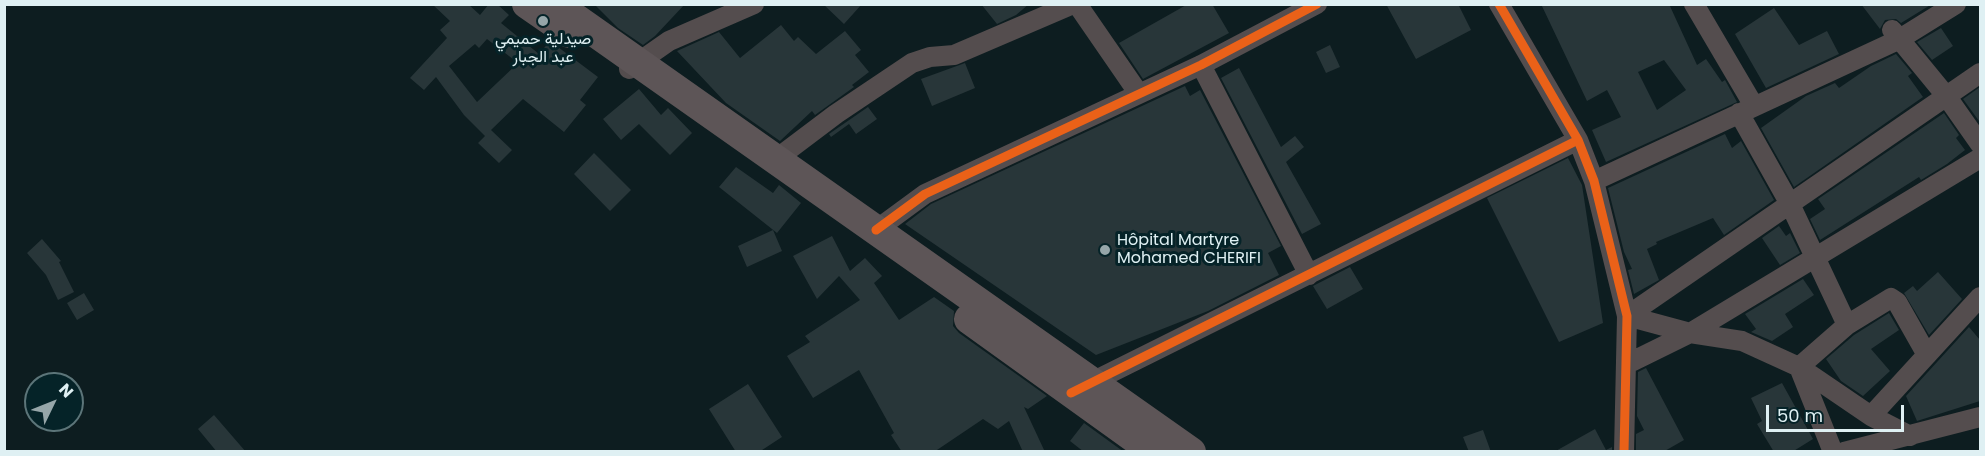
<!DOCTYPE html>
<html>
<head>
<meta charset="utf-8">
<style>
	body { margin:0 }
	#map { position:relative; width:1985px; height:456px; overflow:hidden; background:#0d1d20; font-family:Poppins,sans-serif }
	canvas { display:block }
	.frame { position:absolute; inset:0; border:6px solid #dff0f3; pointer-events:none }
	.north { position:absolute; left:24px; top:372px; width:60px; height:60px; box-sizing:border-box; background:#052328; border:2px solid #5c7579; border-radius:50%; rotate:47deg; font-size:16px; font-weight:700; line-height:24px; text-align:center; color:#dff0f3 }
	.north::after { content:''; display:block; margin:auto; width:21px; height:27px; background:#96a6a9; clip-path:polygon(50% 0,100% 100%,50% 72%,0 100%) }
	.scale { position:absolute; left:1766px; top:405px; width:138px; height:27px; box-sizing:border-box; border:3px solid #dff0f3; border-top:0; padding-left:8px; font-size:18px; line-height:21px; white-space:nowrap; color:#dff0f3; -webkit-text-stroke:4px #052328; paint-order:stroke }
</style>
</head>
<body>
<div id="map">
<canvas width="1985" height="456"></canvas>
<div class="frame"></div>
<div class="north">N</div>
<div class="scale">50 m</div>
</div>
<script>
const c = document.querySelector('canvas').getContext('2d');
c.lineJoin = 'round';
function fill(path, color) { c.fillStyle = color; c.fill(path, 'evenodd'); }
const shape = rows => new Path2D(rows.map(r => 'M' + r).join(''));
function strokePath(path, color, width, dash) { c.strokeStyle = color; c.lineWidth = width; c.lineCap = dash ? 'butt' : 'round'; c.setLineDash(dash || []); c.stroke(path); }
function drawText(font, color, halo, rows, align = 'center') {
  c.font = font + ' Poppins,Vazirmatn,sans-serif'; c.lineWidth = 6; c.setLineDash([]); c.textBaseline = 'middle'; c.strokeStyle = halo; c.fillStyle = color; for (const [text, x, y, turn = 0] of rows) {
    c.save(); c.translate(x, y); c.rotate((+turn || 0) * Math.PI / 180); c.textAlign = isNaN(turn) ? turn : align; if (halo) c.strokeText(text, 0, 0); c.fillText(text, 0, 0); c.restore();
  }
}
const building = shape([
	[432,4,468,4,480,15,489,4,497,4,509,15,501,23,539,54,550,41,598,77,580,100,586,105,564,132,523,99,491,130,512,150,499,163,478,143,485,136,464,115,436,77,424,90,410,78,447,38,440,30,450,21],
	[487,39,518,63,477,102,449,66,475,44,479,48],
	[594,4,685,4,655,36,643,45,618,28],
	[823,4,862,4,844,24],
	[981,4,1029,4,1016,15,997,24],
	[1188,4,1212,4,1229,33,1143,79,1119,43],
	[1386,4,1458,4,1471,30,1416,59],
	[1541,4,1669,4,1697,65,1706,59,1722,82,1725,80,1737,102,1606,162,1592,130,1621,117,1607,90,1587,101],
	[1664,60,1686,90,1657,110,1638,72],
	[1861,4,1932,4,1901,23,1896,19,1885,20,1880,29],
	[1774,8,1799,45,1827,31,1839,54,1766,88,1735,34],
	[781,25,794,41,798,37,816,54,845,31,861,50,855,55,869,72,852,85,854,87,815,115,812,111,780,141,726,103,677,51,719,32,740,58],
	[1941,28,1953,46,1932,60,1917,42],
	[1330,45,1340,67,1326,73,1316,52],
	[1896,54,1912,73,1908,76,1923,97,1794,187,1761,128,1806,96,1835,83,1839,88,1871,66],
	[965,63,975,88,932,106,921,79],
	[1239,68,1281,147,1295,136,1304,147,1286,162,1321,224,1302,234,1221,78],
	[1185,86,1190,96,1200,90,1281,246,1268,253,1279,275,1208,311,1096,355,905,224,931,204],
	[1980,87,1980,120,1979,121,1963,99],
	[639,89,661,115,668,108,692,133,670,155,639,124,621,140,603,119],
	[868,107,877,119,856,134,849,124,831,137,829,134],
	[1944,113,1959,135,1956,138,1965,150,1947,164,1921,180,1919,177,1820,240,1810,219,1825,209,1818,199],
	[1725,134,1732,148,1741,141,1774,200,1724,235,1713,218,1656,242,1657,244,1647,249,1659,280,1634,294,1628,270,1632,269,1624,252,1608,188],
	[594,153,631,190,610,211,574,174],
	[1568,158,1582,185,1603,323,1559,342,1487,198],
	[736,167,773,193,779,185,801,203,777,233,719,187],
	[1779,226,1786,236,1790,233,1800,253,1780,265,1762,238],
	[773,230,782,251,747,267,738,246],
	[832,236,850,271,865,258,882,276,874,283,899,320,934,297,954,311,953,326,959,333,1047,396,1028,409,1024,407,1045,452,1023,452,1009,421,998,429,983,419,934,452,902,452,891,435,894,433,859,370,813,398,787,356,810,342,805,336,860,300,839,276,817,299,793,256],
	[42,239,61,261,59,262,74,292,58,300,46,275,27,253],
	[1350,267,1363,289,1327,309,1313,286],
	[1938,272,1962,299,1929,335,1904,293,1913,286,1917,291],
	[1803,279,1814,295,1785,314,1793,327,1772,341,1751,332,1756,329,1745,314],
	[84,293,94,310,77,320,67,303],
	[1889,313,1899,330,1871,349,1890,371,1863,396,1841,381,1826,359,1854,335],
	[1969,327,1980,340,1980,401,1917,421,1906,396],
	[1646,368,1684,440,1663,452,1636,452,1636,434,1644,430,1637,416,1638,372],
	[1782,383,1813,439,1792,452,1774,452,1757,424,1762,421,1751,398],
	[748,384,782,437,759,452,736,452,709,409],
	[214,415,246,452,217,452,198,429],
	[1084,423,1124,452,1084,452,1070,441],
	[1595,429,1606,450,1612,447,1612,452,1554,452],
	[1483,430,1491,452,1469,452,1463,437]
]);
const minor = shape([
	[1077,4,1139,94],
	[1499,4,1578,140,1594,181,1627,316,1624,452],
	[1694,4,1754,106],
	[1892,30,1947,97,1980,144],
	[1201,65,1309,275],
	[629,69,669,41,754,4],
	[1739,113,1790,204,1847,325],
	[775,160,836,114,912,63,930,57,954,55,1073,4],
	[1594,181,1898,40,1956,4],
	[876,230,925,194,1201,65,1317,4],
	[1627,316,1980,73],
	[1627,316,1690,333,1742,341,1799,367,1871,416,1910,436],
	[1627,364,1690,333,1980,158],
	[1084,386,1578,140],
	[1871,416,1980,297],
	[1833,452,1799,367,1847,325,1891,298,1897,302,1927,355],
	[1844,452,1980,417]
]);
const primary = shape([
	[527,4,569,33],
	[555,4,1191,452],
	[969,319,1154,452]
]);
const cycleway = shape([
	[1499,4,1578,140,1594,181,1627,316,1624,452],
	[876,230,925,194,1201,65,1317,4],
	[1071,393,1578,140]
]);
const markers = [
	[543,21,6,"#96a6a9"],
	[1105,250,6,"#96a6a9"]
];
const poiNames = [
	["صيدلية حميمي",543,40],
	["عبد الجبار",543,58],
	["Hôpital Martyre",1117,241,"left"],
	["Mohamed CHERIFI",1117,259,"left"]
];
fill(building, '#283639');
strokePath(minor, '#544d4e', 20);
strokePath(primary, '#5d5557', 30);
strokePath(cycleway, '#ea6118', 9);
for (const [x, y, r, color] of markers) { const dot = new Path2D(); dot.arc(x, y, r, 0, 2 * Math.PI); c.fillStyle = color; c.fill(dot); strokePath(dot, '#052328', 2); }
drawText('16px', '#dff0f3', '#052328', poiNames);
</script>
</body>
</html>
